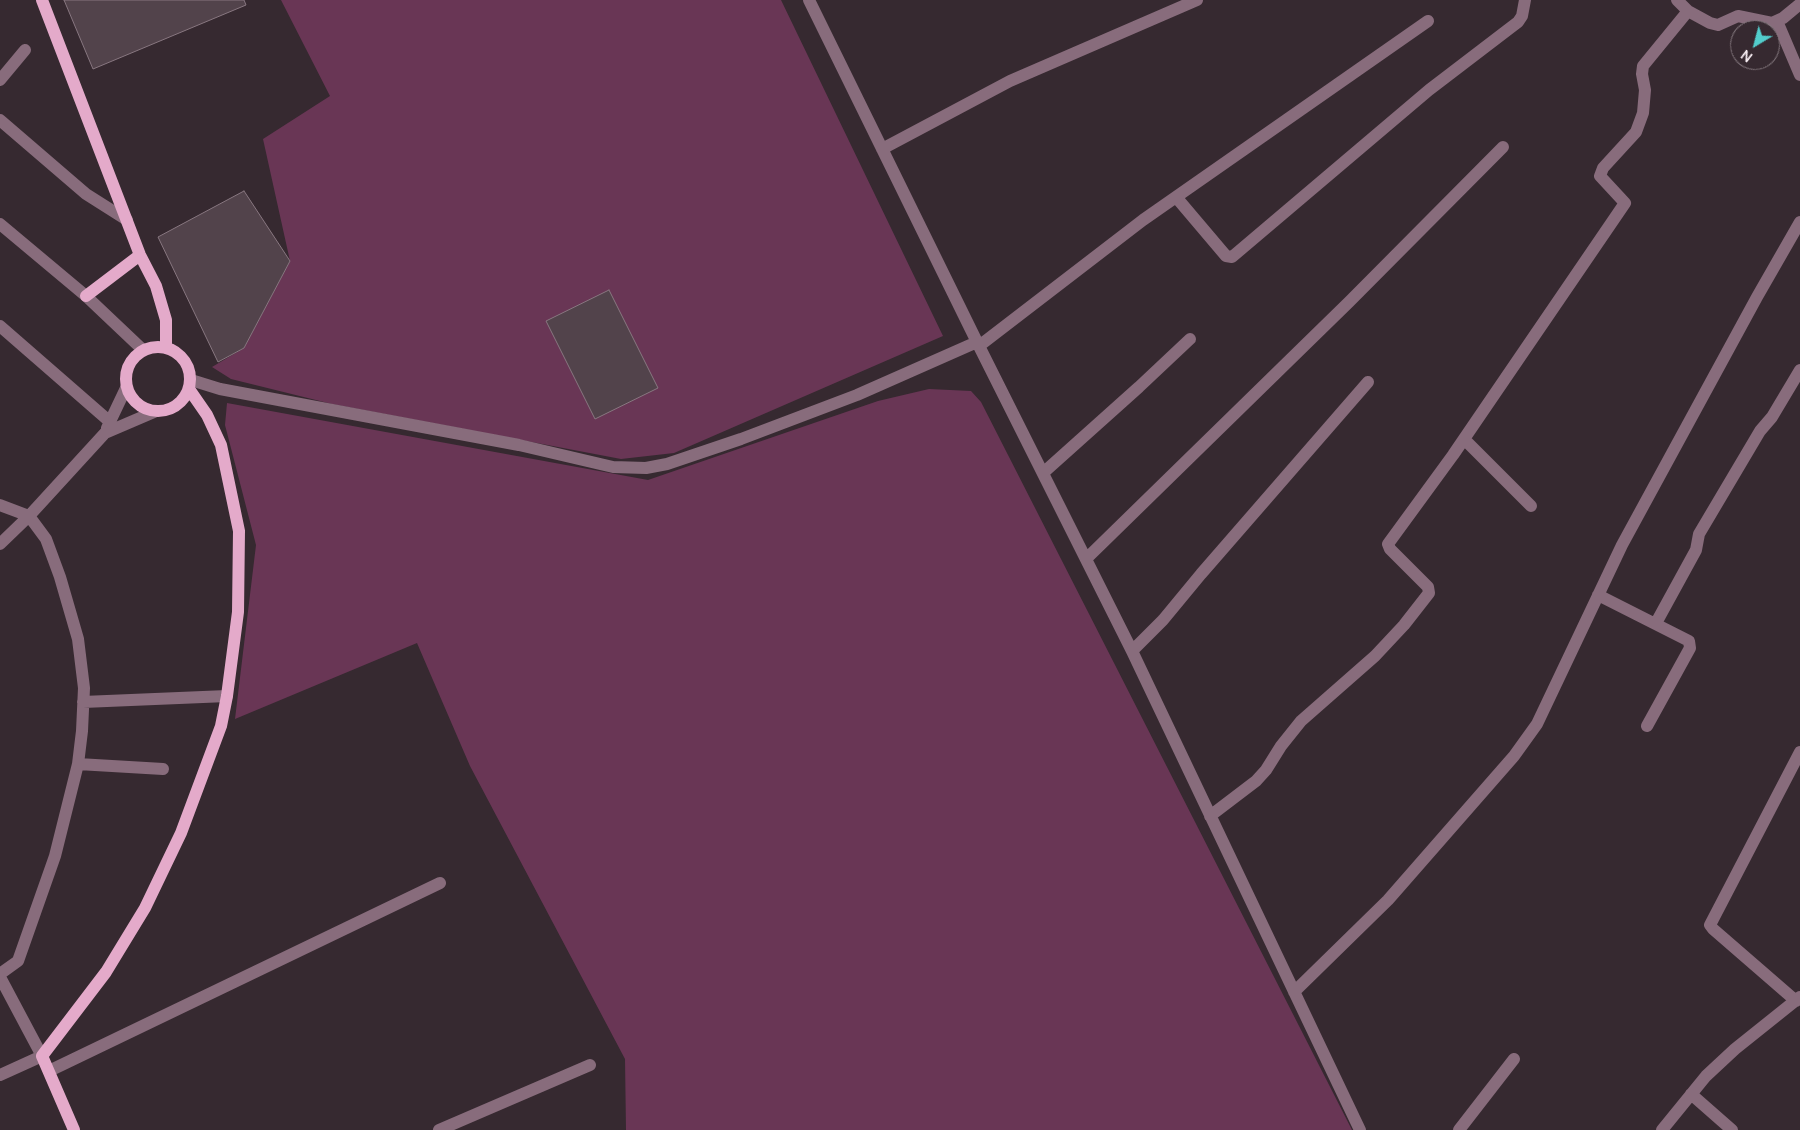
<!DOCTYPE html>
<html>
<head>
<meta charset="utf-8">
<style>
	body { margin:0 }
	#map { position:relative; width:1800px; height:1130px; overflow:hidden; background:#362930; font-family:Manrope,sans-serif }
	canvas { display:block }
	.north { position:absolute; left:1730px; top:20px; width:50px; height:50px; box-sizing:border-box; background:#362930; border:1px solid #84787e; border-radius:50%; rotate:217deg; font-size:14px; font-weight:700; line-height:20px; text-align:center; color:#f8eef3 }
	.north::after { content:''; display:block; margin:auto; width:18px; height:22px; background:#52cdcc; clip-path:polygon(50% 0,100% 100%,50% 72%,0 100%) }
</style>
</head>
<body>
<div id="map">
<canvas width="1800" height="1130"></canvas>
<div class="north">N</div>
</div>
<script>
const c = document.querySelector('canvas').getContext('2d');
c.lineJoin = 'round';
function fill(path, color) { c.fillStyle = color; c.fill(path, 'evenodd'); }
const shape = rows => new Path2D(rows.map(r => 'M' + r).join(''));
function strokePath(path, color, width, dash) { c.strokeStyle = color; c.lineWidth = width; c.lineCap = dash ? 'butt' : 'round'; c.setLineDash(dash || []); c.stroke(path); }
const green = shape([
	[281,0,781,0,943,336,674,453,621,459,332,404,231,379,212,367,244,348,290,261,263,139,330,96],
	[929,389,971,391,981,402,1352,1130,626,1130,625,1059,470,766,417,643,235,719,256,545,225,425,227,403,648,480,878,401]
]);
const building = shape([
	[64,0,244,0,246,5,93,69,64,0],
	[244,191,290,261,244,348,218,362,158,237,244,191],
	[609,290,658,388,595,419,546,321,609,290]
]);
const minor = shape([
	[809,0,977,342,1132,651,1360,1130],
	[1677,0,1688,11,1710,23,1718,25,1738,16,1772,23,1783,18,1800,4],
	[1777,21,1800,75],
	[0,80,25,50],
	[0,120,86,194,127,220],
	[882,149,1010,81,1197,0],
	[1176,197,1226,256,1232,257,1429,90,1518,22,1522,16,1525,0],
	[0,224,86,296,143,350],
	[0,326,109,421],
	[979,346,1143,220,1428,21],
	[191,380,220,389,519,445,613,467,646,468,667,464,741,439,857,395,977,342],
	[107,428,126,388],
	[1464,439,1531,506],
	[1043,473,1139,387,1190,339],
	[0,505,29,516,46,539,60,577,78,639,84,688,82,731,78,764,55,856,18,961,0,974],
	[0,544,29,516,105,433,154,412],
	[1086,559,1349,302,1503,147],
	[1598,595,1689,641,1690,648,1647,726],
	[1656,623,1696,550,1699,534,1760,431,1772,417,1800,370],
	[1132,651,1163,620,1201,574,1368,382],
	[83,702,227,696],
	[78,764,163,769],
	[1210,816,1256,781,1266,770,1281,746,1301,721,1375,656,1404,625,1429,593,1428,587,1390,549,1388,544,1453,455,1625,203,1600,176,1603,168,1636,132,1643,113,1645,90,1642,74,1643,66,1688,11],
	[0,977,42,1056,0,1075],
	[1294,992,1388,900,1514,756,1537,724,1622,545,1757,297,1800,222],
	[1796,1001,1713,929,1710,925,1800,752],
	[49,1071,440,883],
	[1691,1094,1732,1130],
	[439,1130,590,1065],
	[1459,1130,1514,1059],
	[1662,1130,1706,1076,1735,1049,1800,997]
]);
const major = shape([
	[42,0,140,255,156,286,166,320,166,347],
	[86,296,140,255],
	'126 379a32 32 0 1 1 64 0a32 32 0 1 1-64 0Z',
	[74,1130,42,1056,106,972,145,908,181,833,221,726,227,696,238,612,239,531,221,445,207,415,189,389]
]);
fill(green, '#693655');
fill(building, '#52434b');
strokePath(building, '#887780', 1);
strokePath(minor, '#886c7c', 12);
strokePath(major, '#e4aaca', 12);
</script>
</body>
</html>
